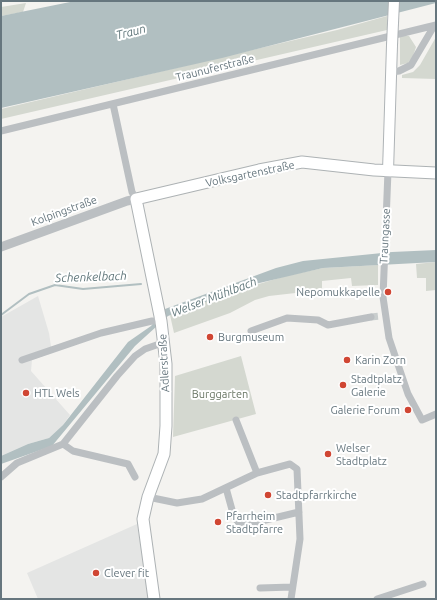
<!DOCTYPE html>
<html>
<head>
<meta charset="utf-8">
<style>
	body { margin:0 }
	#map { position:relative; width:437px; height:600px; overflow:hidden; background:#f4f3f0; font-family:Ubuntu,sans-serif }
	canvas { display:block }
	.frame { position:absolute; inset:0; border:2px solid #66767e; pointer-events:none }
</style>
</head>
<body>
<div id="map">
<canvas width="437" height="600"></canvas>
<div class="frame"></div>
</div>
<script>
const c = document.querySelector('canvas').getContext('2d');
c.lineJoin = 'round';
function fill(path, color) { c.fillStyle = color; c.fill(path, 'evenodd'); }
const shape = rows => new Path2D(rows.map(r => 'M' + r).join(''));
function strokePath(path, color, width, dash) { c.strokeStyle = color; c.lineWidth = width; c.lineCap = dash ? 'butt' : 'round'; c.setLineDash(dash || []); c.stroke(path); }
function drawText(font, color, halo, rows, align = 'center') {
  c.font = font + ' Ubuntu,sans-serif'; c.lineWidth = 4; c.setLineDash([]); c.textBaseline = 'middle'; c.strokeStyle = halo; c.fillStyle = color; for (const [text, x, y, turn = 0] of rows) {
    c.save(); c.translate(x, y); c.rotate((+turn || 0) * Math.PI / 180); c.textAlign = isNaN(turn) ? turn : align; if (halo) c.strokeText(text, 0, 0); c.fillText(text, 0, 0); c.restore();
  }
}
const built = shape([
	[38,296,49,333,52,353,32,360,31,371,70,415,63,425,49,438,28,444,1,456,1,317],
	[137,524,150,599,38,599,27,573]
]);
const green = shape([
	[26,3,23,12,1,16,1,7],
	[387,16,387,30,1,119,1,109,337,30],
	[400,36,409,36,416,47,413,56,408,63,400,65],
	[436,37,436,79,402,78,402,75,413,72,420,65],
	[436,262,436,290,426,291,426,278,417,278,416,264],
	[378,265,378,285,352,286,351,278,322,281,322,290,269,296,255,300,230,313,174,333,170,315,228,293,286,276,323,268],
	[241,356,256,414,173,437,175,376]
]);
const water = shape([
	[75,1,436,1,436,3,222,58,1,108,1,16],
	[436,250,436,262,323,268,251,285,168,316,135,346,52,446,1,464,1,456,28,444,49,438,63,425,128,342,151,326,165,309,276,268,303,261,392,252]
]);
const stream = shape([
	[1,315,29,294,55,285,83,289,141,284]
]);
const minorTunnel = shape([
	[371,317,380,316]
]);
const minor = shape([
	[392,72,399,71,411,65,434,26],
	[113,104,132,192,136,199],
	[1,131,436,25],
	[388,171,383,297,389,338,408,394,422,420,436,414],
	[251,331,287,318,318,320,328,325,371,317],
	[22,360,101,333,152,321,161,321],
	[236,420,257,473],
	[63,444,73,451,128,464,135,477],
	[1,477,17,463,63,444,117,376,135,356,145,349,165,342],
	[226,488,234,517,238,522,249,524,299,512],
	[148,497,177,503,202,499,257,473,290,464,297,469,300,539,291,599],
	[260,588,292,587],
	[377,599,423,584]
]);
const tertiary = shape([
	[1,247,127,201,136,199]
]);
const secondary = shape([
	[388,171,392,45]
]);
const primary = shape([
	[154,599,143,519,148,497,164,454,166,426,166,364,161,321,136,199,259,170,302,162,374,170,436,173]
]);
const secondaryBridge = shape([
	[392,45,394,1]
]);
const markers = [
	[388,292,4,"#d04633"],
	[210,337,4,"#d04633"],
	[347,360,4,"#d04633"],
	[343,385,4,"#d04633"],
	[26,393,4,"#d04633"],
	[408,410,4,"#d04633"],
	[328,454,4,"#d04633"],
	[268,495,4,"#d04633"],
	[218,522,4,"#d04633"],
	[96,573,4,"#d04633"]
];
const streetNames = [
	["Traunuferstraße",215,68,-14],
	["Volksgartenstraße",250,174,-12],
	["Kolpingstraße",64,211,-20],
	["Traungasse",385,236,-87],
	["Adlerstraße",164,363,-93]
];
const poiNames = [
	["Nepomukkapelle",380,292,"right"],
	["Burgmuseum",218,337],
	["Karin Zorn",355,360],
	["Stadtplatz",351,379],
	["Galerie",351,392],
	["HTL Wels",34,393],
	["Galerie Forum",400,410,"right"],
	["Welser",336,448],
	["Stadtplatz",336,461],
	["Stadtpfarrkirche",276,495],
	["Pfarrheim",226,516],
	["Stadtpfarre",226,529],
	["Clever fit",104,573]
];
const parkNames = [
	["Burggarten",220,394]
];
const waterNames = [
	["Traun",131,32,-14],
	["Schenkelbach",91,277,-2],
	["Welser Mühlbach",214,297,-21]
];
fill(built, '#e4e5e4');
fill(green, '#d4d8d0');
fill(water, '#b1bfc1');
strokePath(stream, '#b1bfc1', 2);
strokePath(minorTunnel, '#c9cece', 7, [7, 3.5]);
strokePath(secondary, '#aeb3b6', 12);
strokePath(primary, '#adb2b4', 13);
strokePath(minor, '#bbbfc2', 7);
strokePath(tertiary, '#bbbfc2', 9);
strokePath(secondary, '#fff', 10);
strokePath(primary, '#fff', 11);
strokePath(secondaryBridge, '#aeb3b6', 12, []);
strokePath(secondaryBridge, '#fff', 10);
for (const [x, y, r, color] of markers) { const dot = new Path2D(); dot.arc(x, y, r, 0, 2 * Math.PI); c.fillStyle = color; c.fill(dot); strokePath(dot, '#fff', 1.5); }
drawText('11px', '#66767e', '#fff', streetNames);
drawText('11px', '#66767e', '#fff', poiNames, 'left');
drawText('11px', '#697664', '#fff', parkNames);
drawText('italic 12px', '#61777b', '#fff', waterNames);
</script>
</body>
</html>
